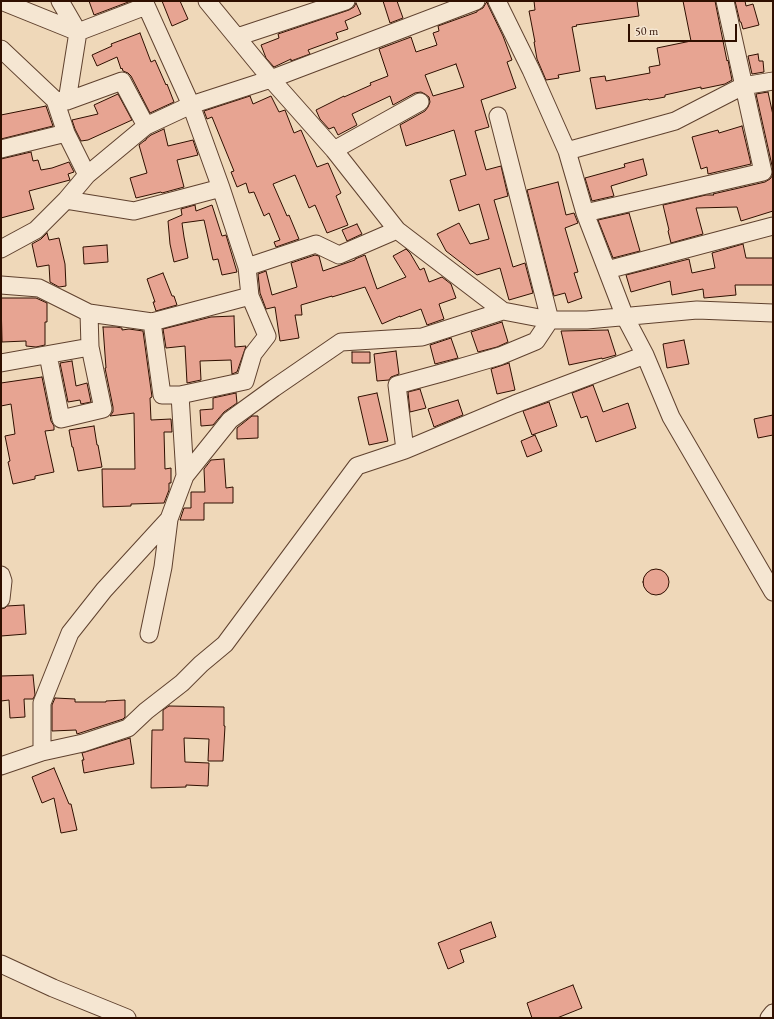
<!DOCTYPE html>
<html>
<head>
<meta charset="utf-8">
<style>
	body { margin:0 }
	#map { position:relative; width:774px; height:1019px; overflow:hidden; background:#efd8b9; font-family:"EB Garamond",serif }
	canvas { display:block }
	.frame { position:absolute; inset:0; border:2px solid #2f0f00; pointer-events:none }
	.scale { position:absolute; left:628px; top:24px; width:109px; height:18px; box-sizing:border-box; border:2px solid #2f0f00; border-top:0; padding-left:5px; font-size:12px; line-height:14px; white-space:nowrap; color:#2f0f00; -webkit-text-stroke:3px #f5e6d2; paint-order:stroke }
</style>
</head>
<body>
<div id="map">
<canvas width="774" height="1019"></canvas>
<div class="frame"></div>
<div class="scale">50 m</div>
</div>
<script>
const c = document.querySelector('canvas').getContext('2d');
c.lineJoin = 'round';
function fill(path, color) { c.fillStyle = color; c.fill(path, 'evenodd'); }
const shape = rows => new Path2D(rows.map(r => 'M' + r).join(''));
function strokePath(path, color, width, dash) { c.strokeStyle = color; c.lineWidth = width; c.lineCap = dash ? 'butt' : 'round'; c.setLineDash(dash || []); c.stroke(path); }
const building = shape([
	[89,1,131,1,94,15,89,1],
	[162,1,180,1,188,19,172,26,162,1],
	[383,1,397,1,403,18,390,23,383,1],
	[534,1,637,1,639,16,576,25,577,26,572,27,580,71,558,75,559,78,546,80,537,59,534,42,535,42,529,11,535,10,534,1],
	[683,1,715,1,727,61,728,60,732,80,725,84,701,89,701,87,665,95,665,97,649,100,648,99,596,109,590,78,605,76,606,81,650,73,649,67,660,65,657,48,691,41,683,1],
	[735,1,745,1,746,6,753,4,759,25,743,29,741,22,740,22,735,1],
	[487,2,488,5,503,36,512,60,507,62,516,88,481,100,489,127,475,131,486,170,501,166,508,196,494,200,513,267,525,263,533,293,509,300,500,268,477,275,446,251,437,234,459,223,470,244,489,239,479,204,459,211,450,180,466,175,454,130,406,146,400,125,425,111,428,107,430,102,429,97,425,94,421,92,415,93,393,105,390,96,352,114,357,125,338,135,334,127,329,129,320,119,316,110,344,96,344,97,371,85,370,83,388,76,379,49,411,37,416,52,437,45,433,33,439,31,438,26,477,12,477,11,483,8,486,3,487,2],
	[456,64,464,87,433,96,425,75,456,64],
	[356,3,361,14,345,21,348,29,336,33,338,39,308,50,310,54,291,61,291,59,274,67,266,58,261,45,279,38,278,34,349,10,354,7,356,3],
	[140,33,151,62,155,60,166,85,167,84,174,102,150,113,131,76,128,73,123,71,122,68,121,69,117,57,97,66,92,55,112,46,111,44,140,33],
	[758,54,759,61,763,61,764,72,752,74,748,56,758,54],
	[768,92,773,115,773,211,741,221,737,207,696,208,703,234,671,243,668,231,669,230,663,205,706,195,714,195,713,194,765,182,770,179,773,175,773,170,756,94,768,92],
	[118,94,132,120,88,140,81,141,75,129,72,120,98,114,94,105,118,94],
	[250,96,253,104,271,96,279,112,285,110,294,133,301,130,317,167,328,163,341,193,336,196,348,225,327,233,315,205,309,208,295,175,273,184,287,216,289,215,299,239,276,247,274,242,280,240,269,213,264,216,254,192,249,193,246,183,237,187,231,172,234,171,212,117,207,119,204,111,250,96],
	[46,106,53,126,1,139,1,115,46,106],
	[742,126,751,164,708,174,707,167,701,169,692,137,718,130,719,133,742,126],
	[164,129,168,146,193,140,198,155,177,160,184,187,162,193,161,192,136,198,130,178,147,173,139,145,144,141,146,140,146,139,151,135,164,129],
	[31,152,33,161,38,160,41,170,52,168,69,162,74,172,68,174,70,180,29,191,34,209,1,218,1,159,31,152],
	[643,159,647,175,611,186,614,196,592,201,585,178,625,167,624,164,643,159],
	[558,182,566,215,574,213,578,223,565,228,578,272,574,273,582,298,568,303,565,293,554,296,527,190,558,182],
	[195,205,196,211,212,205,222,236,226,235,237,272,222,275,218,259,213,260,204,220,182,223,184,237,188,258,174,262,170,244,168,221,182,215,181,209,195,205],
	[629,213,640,251,613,258,598,220,629,213],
	[357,224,362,234,347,241,342,230,357,224],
	[47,233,49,240,59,238,65,264,66,286,59,287,50,282,49,265,37,267,32,244,41,239,47,233],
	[743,244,746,258,773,258,773,285,735,285,736,295,704,298,703,289,672,295,670,281,631,292,626,275,689,259,692,273,715,268,712,253,743,244],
	[107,245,108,262,84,264,83,247,107,245],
	[406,249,410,253,420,270,424,268,429,282,442,277,451,284,456,298,439,304,444,319,427,325,421,309,400,317,400,316,382,324,365,287,332,297,332,296,301,305,302,315,295,315,299,338,280,341,275,307,266,309,260,293,258,274,266,271,272,295,297,287,291,263,315,255,319,256,323,271,355,260,355,259,365,255,377,289,406,277,393,256,406,249],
	[163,273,172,296,174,296,177,305,156,311,153,302,155,302,147,279,163,273],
	[1,298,36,298,47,303,47,322,45,322,45,345,36,347,26,346,26,341,2,342,1,298],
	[234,316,235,347,246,346,237,372,232,374,231,360,200,361,201,380,187,383,185,346,166,348,163,329,211,317,234,316],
	[502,322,508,342,497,347,478,352,471,332,502,322],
	[103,327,116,327,122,328,122,330,129,329,143,331,152,397,150,398,151,420,171,419,172,432,164,432,165,469,171,468,171,483,169,483,169,490,164,503,131,504,131,506,103,507,102,469,135,469,134,413,110,416,113,412,113,407,105,368,106,368,103,327],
	[608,330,616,355,602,359,602,358,569,365,561,331,608,330],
	[451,338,458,358,435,364,430,345,451,338],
	[684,340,689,364,667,368,663,344,684,340],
	[396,351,399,374,391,377,389,380,377,381,374,354,396,351],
	[352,352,370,352,370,363,352,363,352,352],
	[72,361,76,386,87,383,91,402,81,404,80,400,68,402,60,363,72,361],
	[509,363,515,390,497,394,491,369,509,363],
	[42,377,51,421,54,426,54,430,45,431,54,472,35,476,35,479,13,484,8,462,10,461,5,436,15,434,11,404,1,406,1,383,42,377],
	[593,385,603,412,628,403,636,428,596,442,587,416,581,418,572,393,593,385],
	[420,389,426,408,410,412,408,392,420,389],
	[236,393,237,403,224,412,213,425,201,426,200,410,213,409,213,398,236,393],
	[377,393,388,441,369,445,358,397,377,393],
	[458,400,463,415,434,427,428,409,458,400],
	[549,402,557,426,532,435,523,411,549,402],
	[773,415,773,435,758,438,754,419,773,415],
	[252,416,258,416,258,438,237,439,237,428,252,416],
	[94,426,97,445,98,445,102,467,78,471,73,447,72,447,69,430,94,426],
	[535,435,542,451,527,457,521,441,535,435],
	[224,459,226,488,233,487,233,503,204,503,204,520,180,520,184,508,191,508,191,492,205,492,204,469,211,460,224,459],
	'643 582a13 13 0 1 1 26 0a13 13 0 1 1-26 0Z',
	[24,605,26,634,1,636,1,609,5,608,7,606,24,605],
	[33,675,35,695,33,699,24,699,25,717,10,718,9,700,1,701,1,676,33,675],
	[55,698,75,699,75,702,106,702,106,701,125,700,125,717,123,719,77,734,76,730,52,731,52,705,55,698],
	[169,706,224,707,224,726,225,726,223,761,208,761,209,739,184,738,185,762,209,763,208,786,186,785,186,787,151,788,152,730,163,730,163,710,169,706],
	[130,738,134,764,109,768,84,773,82,760,84,760,82,753,130,738],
	[54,768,69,804,71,804,77,830,61,833,54,798,42,803,32,777,54,768],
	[491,922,496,937,460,950,464,962,448,969,438,943,491,922],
	[573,985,582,1008,557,1018,532,1018,527,1003,573,985]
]);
const street = shape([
	[1,1,78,32,146,6],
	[60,1,78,32,67,101],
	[207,1,271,79,334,150,397,230,503,311,550,320,587,320,697,310,773,313],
	[497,1,531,70,567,151,585,213,625,317,645,355,671,417,773,592],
	[237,37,346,1],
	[1,49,55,100,66,133],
	[55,100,67,101,122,81,146,126],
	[1,149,66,133,87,175],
	[334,150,420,102],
	[567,151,675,121,743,86,773,81],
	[66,200,134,211,221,188],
	[585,213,763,172,725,1],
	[1,249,36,230,66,200,87,175,146,126,191,105,271,79,476,1],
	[247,267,316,244,339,255,397,230],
	[607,270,773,226],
	[1,285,39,288,89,313,152,322,250,296,247,267,221,188,191,105,144,1],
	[152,322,162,395,180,395,245,381,253,354,267,336,250,296],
	[48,355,61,419,103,409,90,347],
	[1,363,90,347,89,313],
	[180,395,185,476],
	[405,450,515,404,645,355],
	[1,575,3,581,1,599],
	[149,634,163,567,169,519,185,476,230,420,274,388,341,342,422,337,503,311],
	[42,752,42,703,70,633,104,590,169,519],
	[1,766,42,752,83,743,128,728,146,711,182,683,201,664,225,644,357,466,405,450,397,385,445,372,500,356,536,341,550,320,498,116],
	[1,964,53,988,127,1018],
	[769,1018,773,1013]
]);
fill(building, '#e7a492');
strokePath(building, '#2f0f00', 1);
strokePath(street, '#5f412e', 19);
strokePath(street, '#f5e6d2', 17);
</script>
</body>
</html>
